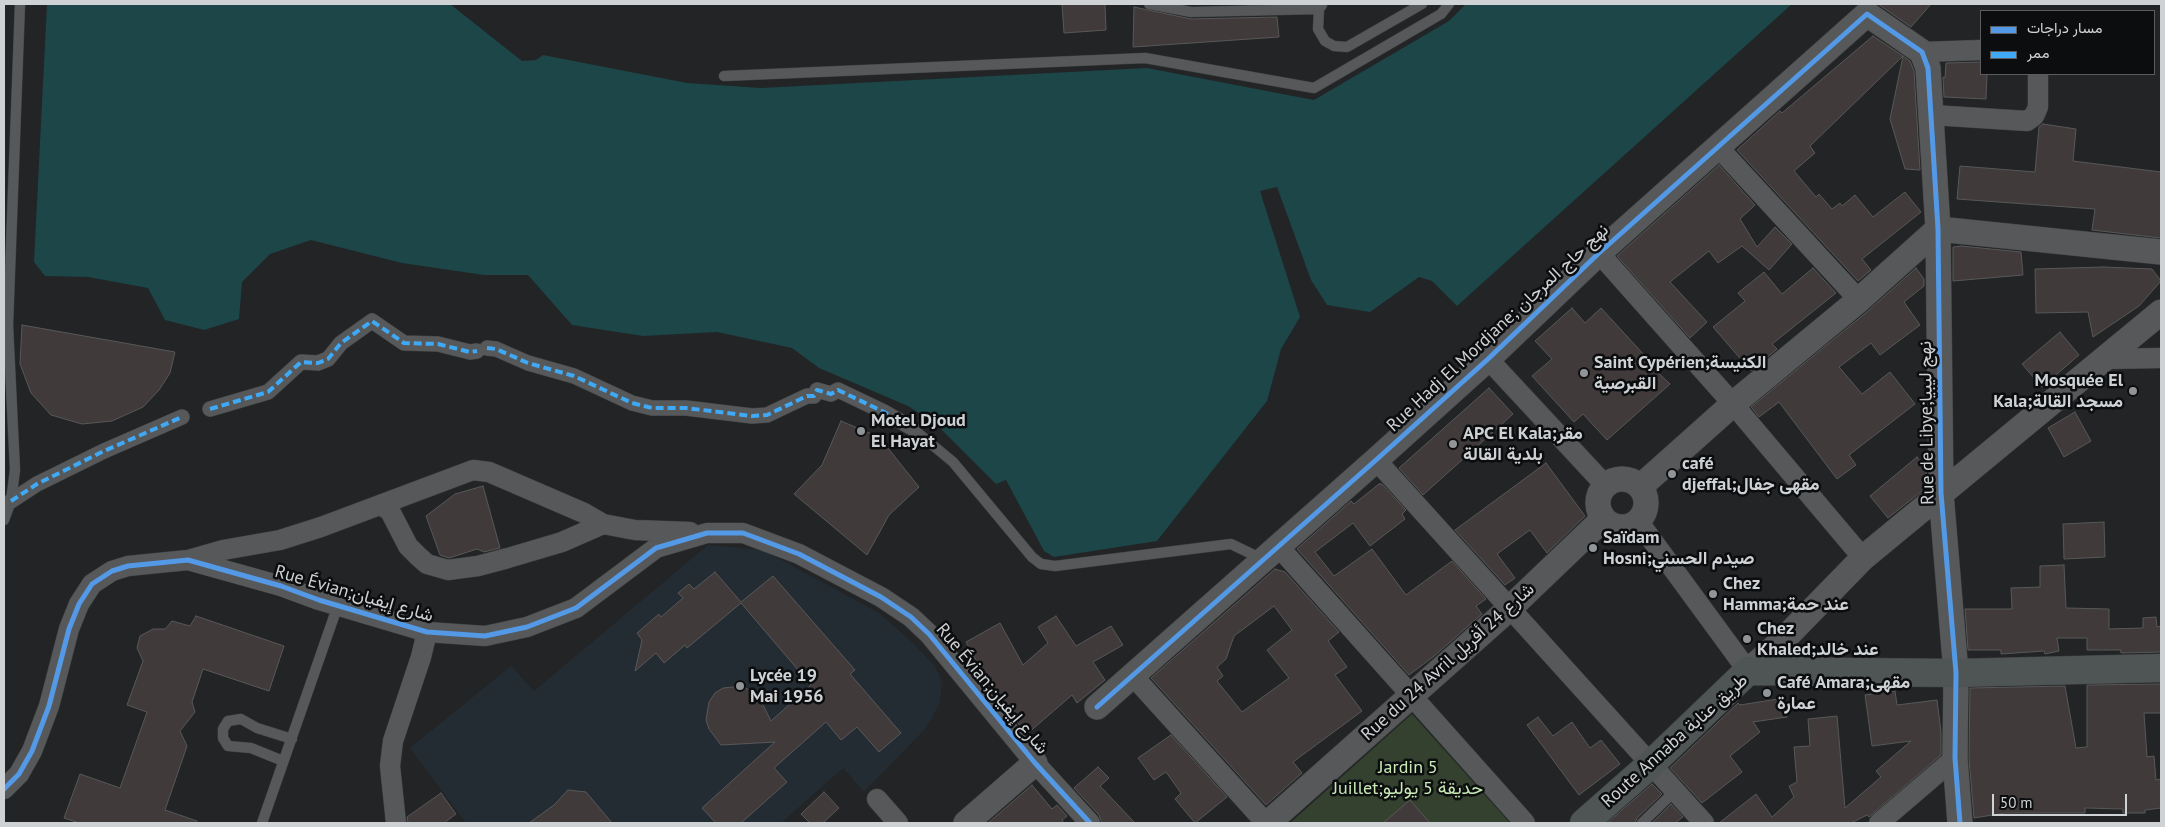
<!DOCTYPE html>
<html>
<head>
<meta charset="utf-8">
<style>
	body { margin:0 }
	#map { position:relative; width:2165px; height:827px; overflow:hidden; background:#222426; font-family:"PT Sans",Vazirmatn,sans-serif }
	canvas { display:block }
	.frame { position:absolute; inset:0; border:5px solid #cfd2d4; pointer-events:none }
	.legend { position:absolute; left:1980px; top:10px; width:175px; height:65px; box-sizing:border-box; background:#0c0d0f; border:1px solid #5a5c5e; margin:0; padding:6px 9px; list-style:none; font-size:15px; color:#cfd2d4 }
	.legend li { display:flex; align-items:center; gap:10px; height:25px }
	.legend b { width:25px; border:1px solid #5a5c5e }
	.scale { position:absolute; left:1992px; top:794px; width:135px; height:22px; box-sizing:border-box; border:2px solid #cfd2d4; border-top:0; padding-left:6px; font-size:15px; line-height:18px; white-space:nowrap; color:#cfd2d4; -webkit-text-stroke:4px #0c0d0f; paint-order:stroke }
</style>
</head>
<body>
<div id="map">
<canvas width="2165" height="827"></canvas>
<div class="frame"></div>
<ul class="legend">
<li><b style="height:6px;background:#5399e6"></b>مسار دراجات</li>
<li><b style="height:6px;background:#3fa9f5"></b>ممر</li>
</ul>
<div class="scale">50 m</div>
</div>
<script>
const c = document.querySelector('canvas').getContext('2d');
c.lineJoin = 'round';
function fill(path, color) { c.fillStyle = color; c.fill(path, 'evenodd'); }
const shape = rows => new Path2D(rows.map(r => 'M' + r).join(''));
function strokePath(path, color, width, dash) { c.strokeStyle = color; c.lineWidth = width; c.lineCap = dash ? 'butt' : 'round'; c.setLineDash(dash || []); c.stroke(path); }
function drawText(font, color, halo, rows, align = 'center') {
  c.font = font + ' "PT Sans",Vazirmatn,sans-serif'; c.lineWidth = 5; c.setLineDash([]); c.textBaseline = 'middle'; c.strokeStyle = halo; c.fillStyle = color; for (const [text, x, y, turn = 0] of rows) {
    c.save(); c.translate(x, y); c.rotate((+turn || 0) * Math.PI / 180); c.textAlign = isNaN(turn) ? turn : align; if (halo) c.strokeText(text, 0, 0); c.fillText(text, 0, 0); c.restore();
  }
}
const built = shape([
	[708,545,763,550,879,613,912,642,934,665,942,681,940,703,926,728,864,792,843,768,781,823,466,823,410,748,511,666,534,691]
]);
const green = shape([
	[1412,714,1510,823,1290,823]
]);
const water = shape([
	[47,4,450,4,522,61,536,60,543,55,687,83,761,88,1147,68,1314,100,1449,21,1466,4,1792,4,1457,306,1432,281,1419,277,1370,312,1327,305,1311,280,1277,187,1260,191,1300,317,1281,349,1267,401,1157,541,1054,557,1044,551,1006,480,996,484,936,424,908,406,819,368,792,348,717,332,643,336,572,325,528,275,484,275,402,263,311,240,270,254,242,282,239,319,204,330,165,320,148,288,88,277,45,276,34,262]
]);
const building = shape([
	[1062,4,1105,4,1106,30,1064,33,1062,4],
	[1878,4,1931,4,1911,27,1878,4],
	[1134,7,1191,19,1277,17,1279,37,1133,47,1134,7],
	[1873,36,1903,56,1810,146,1815,153,1794,171,1816,197,1819,194,1832,209,1840,203,1842,206,1855,195,1873,217,1905,192,1921,212,1862,259,1871,270,1858,281,1737,150,1780,111,1782,113,1873,36],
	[1903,56,1910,61,1914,71,1920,170,1905,169,1890,119,1903,56],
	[1981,62,1981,74,1987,74,1986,99,1944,97,1943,77,1945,78,1946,63,1981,62],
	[2043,124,2076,129,2073,161,2161,172,2161,238,2092,230,2095,209,1957,199,1960,166,2035,172,2039,127,2043,124],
	[1719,165,1755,205,1740,219,1757,247,1775,227,1792,244,1769,270,1742,246,1718,263,1709,251,1670,282,1707,322,1690,338,1617,256,1719,165],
	[1961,246,2021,252,2023,275,1953,281,1953,247,1961,246],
	[2103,267,2152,269,2161,281,2139,306,2093,337,2088,312,2036,313,2035,269,2103,267],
	[1813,268,1836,293,1772,344,1777,349,1751,371,1713,327,1745,301,1738,293,1764,272,1782,294,1813,268],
	[1916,268,1924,279,1924,286,1904,302,1920,325,1880,355,1871,343,1839,367,1862,394,1890,372,1915,404,1849,455,1856,465,1837,479,1779,402,1759,417,1751,407,1868,311,1916,268],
	[1572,308,1585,323,1601,308,1646,357,1644,359,1670,384,1607,440,1583,414,1574,422,1532,376,1552,359,1535,341,1572,308],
	[22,325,175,352,170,373,159,390,143,407,112,421,82,424,51,415,31,393,20,364,22,325],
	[2060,332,2079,355,2042,387,2022,364,2060,332],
	[1489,388,1513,414,1423,495,1399,468,1489,388],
	[2075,412,2091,441,2064,457,2048,428,2075,412],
	[841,421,879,437,919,487,889,515,867,555,794,494,822,465,841,421],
	[1917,457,1926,469,1927,487,1888,518,1870,496,1917,457],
	[1546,463,1585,516,1547,553,1530,530,1497,554,1515,578,1505,585,1455,530,1546,463],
	[1379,484,1382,484,1406,510,1402,514,1405,519,1370,546,1353,523,1315,552,1334,576,1372,549,1406,595,1452,561,1486,599,1476,606,1482,614,1433,657,1409,675,1297,549,1351,501,1354,504,1379,484],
	[483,486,500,548,484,552,477,549,449,558,440,555,426,516,455,494,483,486],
	[2104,522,2105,557,2064,559,2063,524,2104,522],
	[2064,565,2066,608,2109,609,2109,629,2143,628,2143,618,2156,617,2157,627,2161,626,2161,652,2121,653,2121,650,2087,650,2087,638,2057,638,2059,651,2045,654,2044,651,2001,654,2001,650,1968,650,1965,609,2012,609,2011,588,2040,587,2040,566,2064,565],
	[1275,569,1285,572,1339,632,1328,641,1347,667,1335,675,1362,711,1293,762,1302,773,1266,805,1151,678,1275,569],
	[1274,606,1292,630,1267,650,1289,678,1242,712,1217,681,1223,676,1217,667,1226,659,1234,636,1274,606],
	[715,572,741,602,773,576,855,670,850,674,901,733,879,752,857,727,841,740,826,722,774,768,787,782,741,823,716,823,702,808,775,742,721,745,709,729,706,720,709,702,715,693,723,688,743,686,759,697,771,721,811,685,741,603,687,648,685,645,664,663,656,653,635,671,642,640,637,633,659,614,661,617,683,598,678,593,689,584,694,589,715,572],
	[196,616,284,646,269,691,203,669,192,702,195,712,180,731,187,746,165,810,197,821,196,823,79,823,64,818,80,774,120,788,147,712,127,705,143,661,137,648,140,636,153,629,165,629,172,621,190,626,196,616],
	[1056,616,1076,646,1111,626,1123,645,1093,662,1105,680,1077,703,1072,695,1027,734,987,686,989,684,966,642,1000,623,1023,665,1048,643,1038,627,1056,616],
	[2161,684,2161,713,2144,713,2147,757,2154,756,2156,780,2161,779,2161,808,2145,810,2145,813,2123,813,2123,809,2085,808,2085,813,2005,813,1974,818,1969,758,1970,688,2065,686,2076,748,2087,747,2087,685,2161,684],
	[1895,691,1897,705,1937,700,1941,732,1941,755,1869,817,1867,815,1851,823,1719,823,1756,794,1772,817,1794,797,1789,786,1797,782,1794,747,1810,746,1808,719,1837,716,1845,808,1881,777,1876,771,1911,741,1872,746,1865,695,1895,691],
	[1784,698,1787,717,1753,722,1760,732,1730,756,1742,772,1702,803,1670,768,1738,703,1740,705,1784,698],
	[1538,717,1553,736,1572,722,1590,748,1601,740,1620,764,1579,795,1527,725,1538,717],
	[1171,735,1227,797,1195,823,1175,799,1181,793,1166,772,1154,780,1138,758,1171,735],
	[1098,767,1109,778,1100,786,1135,823,1102,823,1099,815,1074,788,1098,767],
	[1652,784,1662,794,1637,818,1635,823,1607,823,1652,784],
	[1032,785,1052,809,1057,805,1067,816,1062,820,1064,823,988,823,1032,785],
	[568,790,586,792,612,823,529,823,554,805,568,790],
	[824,792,839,808,823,823,810,823,801,814,824,792],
	[441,793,456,814,444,823,408,823,407,817,441,793],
	[1410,800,1430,823,1383,823,1410,800],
	[1671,804,1683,817,1675,823,1652,823,1671,804]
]);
const service = shape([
	[1149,4,1191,12,1319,9],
	[1322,5,1319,9,1318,29,1325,41,1334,46,1347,47,1422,4],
	[724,76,1145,58,1314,88,1441,14,1449,4],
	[912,428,953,462,1032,557,1041,564,1055,566,1231,544,1262,559],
	[4,520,11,501,15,470,8,325,20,4],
	[283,761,251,748,228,746,223,738,223,729,228,721,241,719,257,728,292,739],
	[262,823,338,605],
	[1642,823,1675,791]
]);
const pedestrian = shape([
	[487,348,496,349,528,363,574,376,632,403,652,408,686,408,752,416,767,415,807,396,814,396,817,390,831,394,838,390,884,412,912,428],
	[210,409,268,392,301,362,318,363,328,359,341,343,372,321,404,343,438,344,470,352,477,351],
	[11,501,37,484,104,451,182,417]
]);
const minor = shape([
	[1922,52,1981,50],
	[1932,115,2027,121,2034,116,2038,107,2038,74],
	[1718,147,1859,300],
	[1599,253,1733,404,1863,558],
	[1488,359,1605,485],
	[2106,359,2161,358],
	[1376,460,1704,823],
	[381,505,390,511,408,546,418,556,427,564,448,570,478,566,508,558,562,542,603,524],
	[1638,521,1748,671],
	[1278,546,1525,823],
	[188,560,223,550,280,540,321,527,473,470,489,472,584,513,603,524,635,530,690,532],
	[1133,676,1266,823],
	[4,789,19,774,32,751,49,706,69,629,79,604,92,584,112,571,128,566,188,560,281,586,319,600,427,632,485,636,527,627,576,608,656,548,707,533,743,533,799,554,881,597,911,617,929,634,1035,763,1090,823],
	[877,799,898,823],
	[396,823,390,766,393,741,421,657,427,632],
	[1879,823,1955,758]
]);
const tertiary = shape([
	'1598 503a24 24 0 1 1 48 0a24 24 0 1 1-48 0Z',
	[1640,487,1733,404,1859,300,1938,229,2161,252],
	[1748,671,1784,639,1863,558,2161,312],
	[1097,707,1376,460,1488,359,1599,253,1867,14,1922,52,1928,68,1938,229,1941,493,1956,673,1955,758,1960,823],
	[966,823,1035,763],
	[1268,823,1510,608,1603,519]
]);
const secondary = shape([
	[1584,823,1651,764,1748,671,1956,673,2161,668]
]);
const quiet = shape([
	[487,348,496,349,528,363,574,376,632,403,652,408,686,408,752,416,767,415,807,396,814,396,817,390,831,394,838,390,884,412,912,428],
	[210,409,268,392,301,362,318,363,328,359,341,343,372,321,404,343,438,344,470,352,477,351],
	[11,501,37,484,104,451,182,417]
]);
const cycleway = shape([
	[1097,707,1376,460,1488,359,1599,253,1867,14,1922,52,1928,68,1938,229,1941,493,1956,673,1955,758,1960,823],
	[4,789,19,774,32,751,49,706,69,629,79,604,92,584,112,571,128,566,188,560,281,586,319,600,427,632,485,636,527,627,576,608,656,548,707,533,743,533,799,554,881,597,911,617,929,634,1035,763,1090,823]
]);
const markers = [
	[1584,373,5,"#929597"],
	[2133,391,5,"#929597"],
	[861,431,5,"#929597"],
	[1453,444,5,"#929597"],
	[1672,474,5,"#929597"],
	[1593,548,5,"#929597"],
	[1713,594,5,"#929597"],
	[1747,639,5,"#929597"],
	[740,686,5,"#929597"],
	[1767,693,5,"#929597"]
];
const streetNames = [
	["Rue Hadj El Mordjane; نهج حاج المرجان",1498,328,-43],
	["Rue de Libye;نهج ليبيا",1927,423,-91],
	["Rue Évian;شارع إيفيان",354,594,16],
	["Rue du 24 Avril شارع 24 أفريل",1448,662,-42],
	["Rue Évian;شارع إيفيان",992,689,50],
	["Route Annaba طريق عنابة",1675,741,-42]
];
const poiNames = [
	["Saint Cypérien;الكنيسة",1594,363],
	["القبرصية",1594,384],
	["Mosquée El",2123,381,"right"],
	["Kala;مسجد القالة",2123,402,"right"],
	["Motel Djoud",871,421],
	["El Hayat",871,442],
	["APC El Kala;مقر",1463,434],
	["بلدية القالة",1463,455],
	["café",1682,464],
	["djeffal;مقهى جفال",1682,485],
	["Saïdam",1603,538],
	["Hosni;صيدم الحسني",1603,559],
	["Chez",1723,584],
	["Hamma;عند حمة",1723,605],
	["Chez",1757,629],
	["Khaled;عند خالد",1757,650],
	["Lycée 19",750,676],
	["Mai 1956",750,697],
	["Café Amara;مقهى",1777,683],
	["عمارة",1777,704]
];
const parkNames = [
	["Jardin 5",1408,768],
	["Juillet;حديقة 5 يوليو",1408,789]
];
fill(built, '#242c33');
fill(green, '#34412f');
fill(water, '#1c4648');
fill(building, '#403b3a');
strokePath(building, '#585858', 1);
strokePath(service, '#3f4142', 11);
strokePath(pedestrian, '#3f4142', 16);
strokePath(minor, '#3f4142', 21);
strokePath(tertiary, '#3f4142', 26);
strokePath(secondary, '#3f4142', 29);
strokePath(service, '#565859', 10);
strokePath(pedestrian, '#565859', 15);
strokePath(minor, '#565859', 20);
strokePath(tertiary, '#565859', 25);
strokePath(secondary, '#4e5554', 28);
strokePath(quiet, '#3fa9f5', 4, [8, 4]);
strokePath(cycleway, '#5399e6', 5);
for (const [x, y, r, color] of markers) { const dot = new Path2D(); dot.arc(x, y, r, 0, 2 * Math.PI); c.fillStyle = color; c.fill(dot); strokePath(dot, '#0c0d0f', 2); }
drawText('18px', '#cfd2d4', '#0c0d0f', streetNames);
drawText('bold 18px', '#cfd2d4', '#0c0d0f', poiNames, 'left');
drawText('18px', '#c8ebb5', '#0c0d0f', parkNames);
</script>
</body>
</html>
